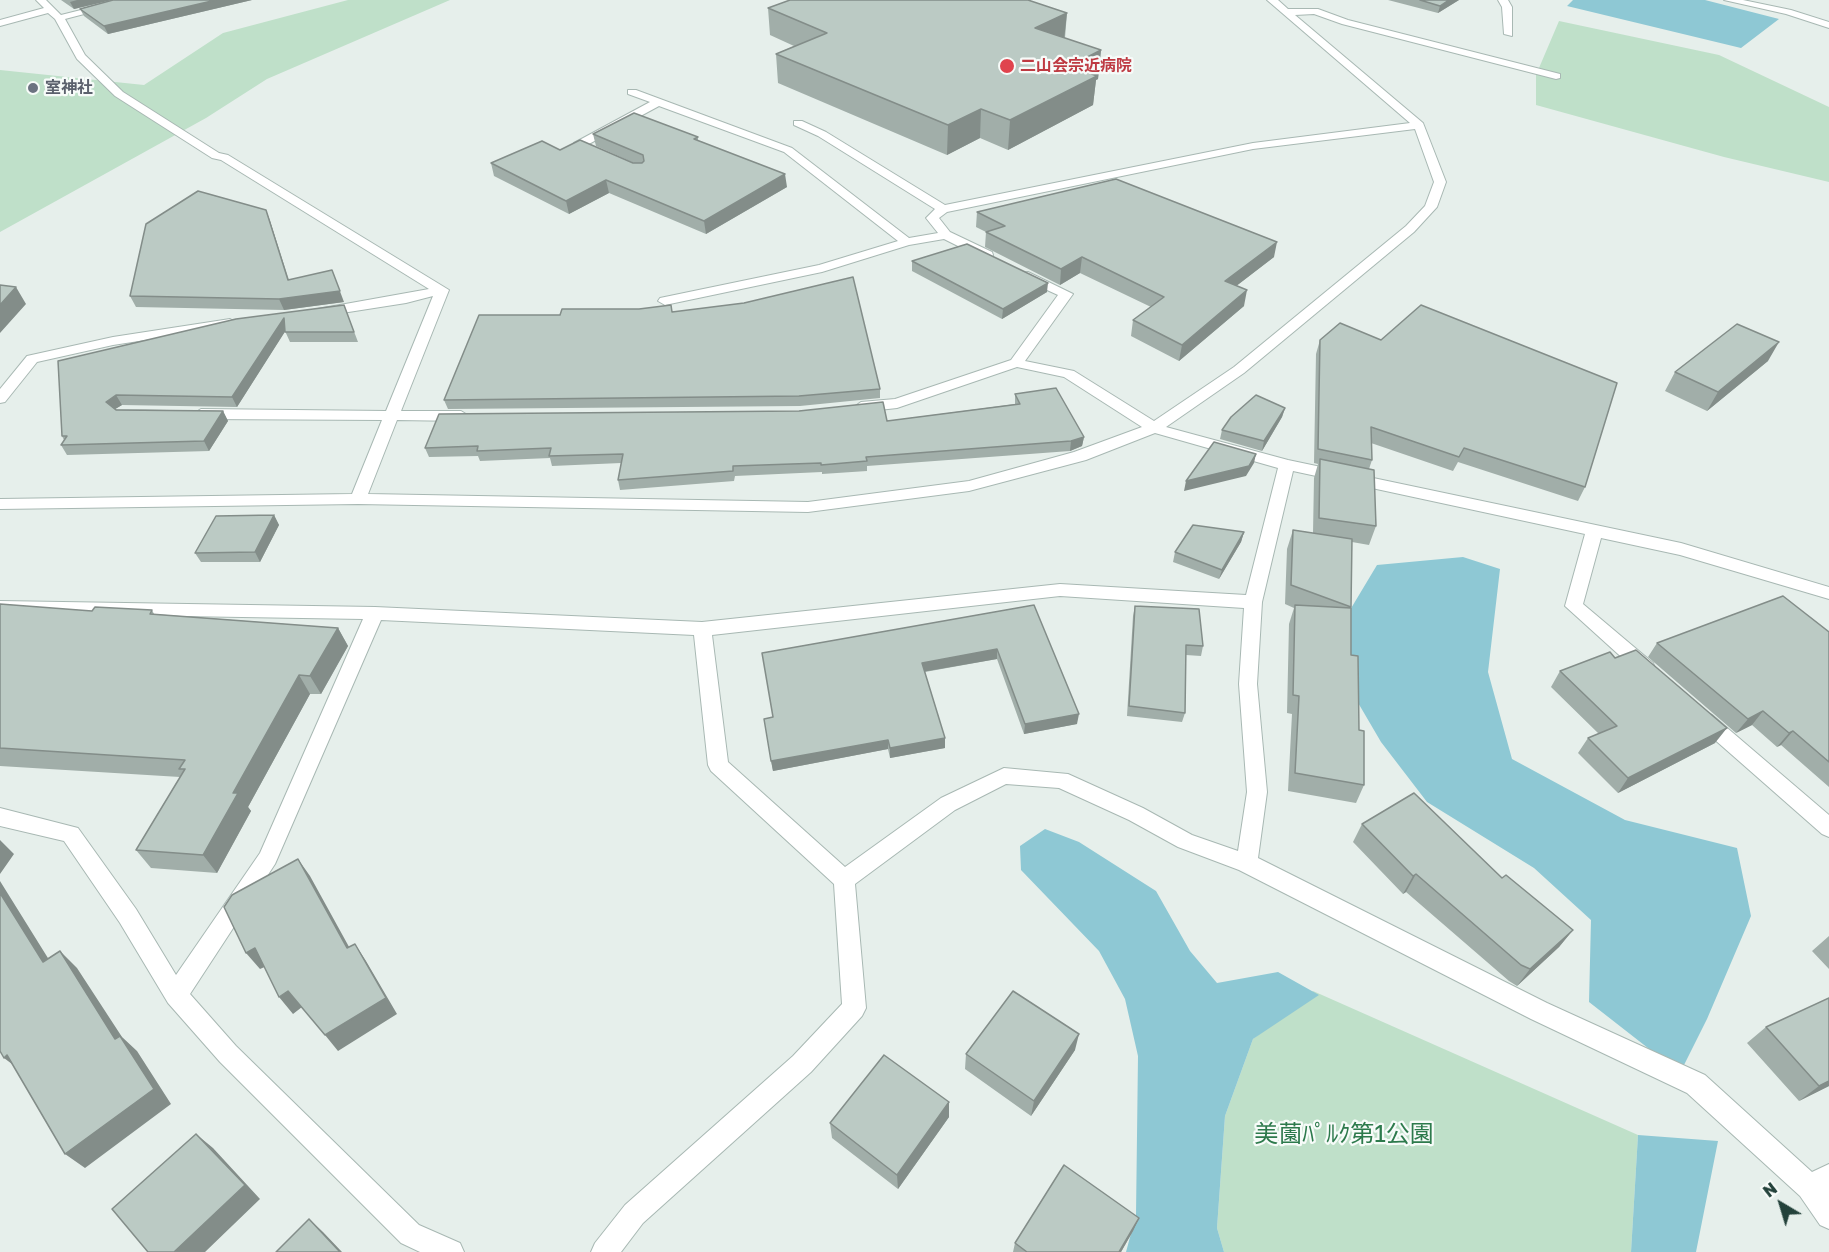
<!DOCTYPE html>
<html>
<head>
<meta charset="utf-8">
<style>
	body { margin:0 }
	#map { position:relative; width:1829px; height:1252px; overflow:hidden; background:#e6efeb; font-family:"Golos Text",sans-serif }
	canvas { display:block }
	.north { position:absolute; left:1751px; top:1174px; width:60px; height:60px; -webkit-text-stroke:4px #f7fbf9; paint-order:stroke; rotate:322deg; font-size:16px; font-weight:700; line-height:24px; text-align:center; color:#24423b }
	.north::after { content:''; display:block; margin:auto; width:21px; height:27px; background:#24423b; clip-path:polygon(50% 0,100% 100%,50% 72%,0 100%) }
</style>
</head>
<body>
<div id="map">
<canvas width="1829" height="1252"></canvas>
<div class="north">N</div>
</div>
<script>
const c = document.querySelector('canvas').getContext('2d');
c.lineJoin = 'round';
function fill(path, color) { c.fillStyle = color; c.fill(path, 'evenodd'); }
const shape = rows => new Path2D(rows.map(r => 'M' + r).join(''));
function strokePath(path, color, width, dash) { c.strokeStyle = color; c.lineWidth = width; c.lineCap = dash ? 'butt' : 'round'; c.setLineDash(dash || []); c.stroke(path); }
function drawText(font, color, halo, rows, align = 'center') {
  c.font = font + ' "Golos Text","Noto Sans JP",sans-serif'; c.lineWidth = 4.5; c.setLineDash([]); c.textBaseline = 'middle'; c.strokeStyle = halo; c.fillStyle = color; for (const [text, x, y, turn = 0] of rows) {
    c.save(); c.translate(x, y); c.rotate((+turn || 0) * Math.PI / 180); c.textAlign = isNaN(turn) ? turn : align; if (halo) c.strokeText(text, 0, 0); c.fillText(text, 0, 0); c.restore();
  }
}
const green = shape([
	[348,0,450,0,267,79,206,118,0,232,0,70,144,85,223,33],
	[1559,21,1719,55,1829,107,1829,182,1724,157,1536,105,1536,75],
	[1313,991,1638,1135,1631,1252,1224,1252,1217,1228,1225,1116,1253,1039]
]);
const water = shape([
	[1573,0,1705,0,1779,19,1741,48,1567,6],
	[1463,557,1500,569,1488,672,1512,759,1625,820,1737,848,1751,916,1707,1019,1680,1073,1589,1002,1591,920,1534,868,1427,802,1381,742,1350,689,1344,620,1377,565],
	[1045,829,1079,842,1156,891,1190,951,1217,983,1278,972,1319,995,1253,1039,1225,1116,1217,1228,1224,1252,1126,1252,1136,1215,1138,1056,1125,999,1099,951,1021,870,1020,846],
	[1638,1135,1718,1141,1696,1252,1631,1252]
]);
const minor = shape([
	[36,0,46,0,61,15,121,0,138,0,65,19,85,55,123,92,219,153,228,155,449,290,401,411,461,411,469,416,461,421,397,420,368,494,808,502,969,481,1074,452,1142,427,1064,377,1017,367,897,408,861,412,854,407,861,402,895,399,1011,360,1058,295,1023,279,1021,276,1023,273,1028,272,1073,294,1025,361,1074,371,1154,421,1234,367,1406,226,1425,206,1434,182,1415,129,1253,149,947,212,939,218,950,232,992,252,993,255,992,258,982,258,944,239,909,245,822,272,665,305,658,301,660,298,819,265,898,241,784,152,659,106,587,145,599,150,599,154,591,154,574,147,574,143,650,102,628,94,628,90,636,90,792,148,909,238,938,233,926,218,935,209,818,136,794,125,794,121,802,121,826,132,945,205,1253,143,1410,123,1267,0,1278,0,1288,9,1318,9,1348,20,1560,74,1560,78,1556,79,1342,24,1314,14,1295,15,1423,123,1446,182,1437,207,1414,232,1244,373,1166,427,1288,460,1681,543,1829,587,1829,599,1680,555,1601,538,1583,604,1653,663,1655,668,1653,673,1646,675,1639,673,1565,606,1585,534,1293,471,1262,602,1257,684,1267,792,1258,858,1547,1003,1705,1075,1812,1172,1829,1164,1829,1229,1820,1225,1800,1196,1687,1093,1531,1019,1239,870,1178,847,1129,820,1059,788,1006,784,955,810,855,884,866,1008,862,1016,811,1072,643,1223,621,1252,591,1252,595,1243,625,1205,793,1056,842,1004,834,884,711,771,708,765,694,635,381,620,275,864,190,994,236,1046,419,1225,460,1243,464,1252,420,1252,401,1243,220,1062,168,1003,120,923,64,841,0,826,0,808,78,828,136,909,176,975,260,853,363,619,0,613,0,601,375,607,702,622,1060,584,1246,595,1278,468,1155,433,1086,460,969,491,808,512,358,504,0,509,0,499,352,494,382,420,201,419,193,414,201,409,386,411,433,296,406,303,323,316,318,315,316,312,318,309,323,308,429,289,221,160,212,158,115,96,77,59,55,19,48,13,0,26,0,20,44,8,36,0],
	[1060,596,1244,608,1239,684,1247,792,1238,851,1192,835,1143,808,1068,774,1004,768,941,798,845,867,728,762,712,635,1060,596],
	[1498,0,1508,0,1512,7,1512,36,1504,34,1502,7,1498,0],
	[1724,0,1743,0,1791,10,1829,22,1829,28,1786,14,1724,0],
	[230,319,237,323,235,326,113,345,37,362,5,402,0,403,0,389,27,356,113,337,230,319],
	[1705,712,1712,715,1829,815,1829,837,1822,834,1698,725,1695,720,1698,715,1705,712]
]);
const wall = shape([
	[61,0,112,0,74,9],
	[113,0,252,0,108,34,84,16,80,9],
	[1388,0,1459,0,1438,13],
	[768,8,1067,13,1065,38,1101,50,1098,79,1096,80,1093,105,1008,150,980,138,947,155,778,83,776,54,794,46,770,35],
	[593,134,698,137,698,141,787,187,706,234,609,193,569,214,494,176,491,163,560,150,634,163,596,146],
	[266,210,270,221,289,280,344,302,284,310,136,307,130,296],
	[977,212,1274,257,1236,286,1244,306,1179,361,1131,336,1133,320,1151,307,1080,273,1060,285,985,247,986,232,976,227],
	[912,261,1047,292,1002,319,912,271],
	[344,305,358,342,290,342,285,331,237,407,122,405,115,409,223,411,228,421,209,451,67,455,61,445,64,440,62,436,58,361],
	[672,312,880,389,880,398,800,406,448,409,444,400,560,315],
	[1320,340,1585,487,1578,501,1458,462,1453,471,1371,443,1372,460,1369,469,1376,526,1369,545,1352,542,1351,608,1351,655,1359,730,1364,785,1356,803,1288,791,1292,714,1287,713,1289,624,1294,608,1285,604,1287,549,1293,530,1313,533,1314,478,1318,464,1314,463,1316,354],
	[1768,361,1707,411,1665,391,1675,372],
	[1015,394,1084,437,1082,446,1070,451,867,466,867,471,822,474,822,472,735,476,734,481,620,490,618,480,621,463,552,466,550,458,480,461,478,456,429,457,425,448,887,421,1015,404],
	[1285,408,1282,417,1262,451,1220,439,1222,430],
	[274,515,279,525,260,562,201,562,195,553],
	[1244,532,1241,542,1219,579,1173,562,1175,552],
	[0,604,92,611,152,610,154,614,338,628,348,646,321,694,310,694,248,807,251,811,217,873,151,868,136,850,180,777,0,766],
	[1034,605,1077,724,1024,734,997,659,925,672,945,738,945,748,890,758,888,749,773,771,764,719,773,717],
	[1135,606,1203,646,1201,656,1186,655,1185,713,1182,722,1127,716,1133,616],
	[1829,632,1829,787,1781,745,1777,747,1752,725,1736,733,1648,657,1657,643],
	[1560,671,1715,743,1618,793,1578,753,1588,738,1599,734,1551,687],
	[1362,824,1502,878,1573,930,1559,947,1517,986,1509,981,1406,892,1403,894,1353,842],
	[1829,936,1829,969,1812,951],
	[1766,1027,1829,1086,1799,1101,1747,1043],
	[1075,1050,1031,1116,965,1069,966,1054],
	[949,1102,949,1117,898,1189,832,1138,830,1123],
	[1139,1218,1133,1231,1121,1252,1013,1252,1015,1243]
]);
const shadedWall = shape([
	[77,0,112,0,74,9,70,2],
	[216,0,252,0,108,34,104,26],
	[1449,0,1459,0,1438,13,1440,6],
	[1067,13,1064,40,1035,28],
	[1101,50,1098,79,1096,80,1093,105,1008,150,1010,120,1070,66],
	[981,109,980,138,947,155,948,125],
	[785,174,787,187,706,234,704,221],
	[606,180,609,193,569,214,566,201],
	[266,210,270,221,292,292,288,280],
	[1277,242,1274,257,1222,297,1225,281],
	[1082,257,1080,273,1060,285,1061,269],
	[332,270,344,302,284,310,279,299],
	[1048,283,1047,292,1002,319,1003,309],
	[16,287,26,304,0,333,0,305],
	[1247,290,1244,306,1179,361,1182,345],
	[284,318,288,327,237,407,232,397],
	[1779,342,1768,361,1707,411,1718,392],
	[116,395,122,405,112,411,106,402],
	[1285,408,1282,417,1262,451,1264,441],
	[223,411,228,421,209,451,204,441],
	[1084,437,1082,446,1070,451,1071,441],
	[1256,454,1254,463,1246,476,1184,491,1186,481],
	[274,515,279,525,260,562,255,552],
	[1244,532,1241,542,1219,579,1222,570],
	[338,628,348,646,321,694,310,676],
	[997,649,997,659,922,672,922,663],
	[299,675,310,694,248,807,251,811,217,873,203,855,233,793],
	[1763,711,1752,725,1736,733,1748,719],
	[1079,714,1077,724,1024,734,1025,724],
	[1727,728,1715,743,1618,793,1628,778],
	[1793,731,1781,745,1777,747,1789,733],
	[945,738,945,748,890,758,890,748],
	[888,740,888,749,773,771,771,761],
	[0,840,14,854,0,874],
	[298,859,310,876,359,965,347,948],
	[1416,874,1406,892,1403,894,1413,876],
	[0,881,61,979,43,962,0,893],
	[1573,930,1559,947,1517,986,1530,969],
	[355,944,366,961,397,1014,338,1051,325,1035],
	[255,948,269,965,260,969,246,953],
	[60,951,77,968,122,1037,137,1051,171,1104,85,1168,65,1154,115,1039],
	[288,991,302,1007,293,1014,279,997],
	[1079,1034,1075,1050,1031,1116,1034,1101],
	[7,1055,24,1073,4,1058],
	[1829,1081,1829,1086,1799,1101,1819,1086],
	[949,1102,949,1117,898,1189,897,1175],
	[196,1134,213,1148,260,1199,205,1252,174,1252],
	[1139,1218,1133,1231,1121,1252,1119,1252],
	[309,1219,323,1232,342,1252,340,1252]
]);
const building = shape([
	[113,0,216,0,104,26,80,9,113,0],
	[790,0,1028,0,1067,13,1035,28,1101,50,1070,66,1097,76,1010,120,981,109,948,125,776,54,827,33,768,8,790,0],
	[1420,0,1449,0,1440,6,1420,0],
	[634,113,698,137,694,139,785,174,704,221,606,180,566,201,491,163,542,141,560,150,580,140,633,163,642,163,644,161,643,155,593,134,634,113],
	[1116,179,1277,242,1225,281,1247,290,1182,345,1133,320,1164,297,1082,257,1061,269,986,232,1005,226,977,212,1116,179],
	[198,191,266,210,288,280,332,270,340,291,279,299,130,296,146,224,198,191],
	[967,244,1048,283,1003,309,912,261,967,244],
	[853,277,880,389,799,396,444,400,479,315,560,315,562,309,639,309,671,305,672,312,744,303,853,277],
	[0,285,16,287,0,305,0,285],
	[344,305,354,332,285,332,284,318,232,397,116,395,106,402,116,410,223,411,204,441,61,445,67,436,62,436,58,361,236,319,344,305],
	[1421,305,1617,383,1585,487,1464,448,1459,457,1371,427,1372,460,1318,449,1320,340,1340,323,1381,340,1421,305],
	[1737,324,1779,342,1718,392,1675,372,1737,324],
	[1056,388,1084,437,1071,441,866,457,867,461,821,465,821,463,733,466,733,471,618,480,623,454,549,456,551,448,477,451,478,446,425,448,439,414,799,411,883,402,887,421,1020,404,1015,394,1056,388],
	[1256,395,1285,408,1264,441,1222,430,1231,417,1256,395],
	[1214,442,1256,454,1249,466,1186,481,1214,442],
	[1320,459,1374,470,1376,526,1319,518,1320,459],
	[274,515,255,552,195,553,216,516,274,515],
	[1193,525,1244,532,1222,570,1175,552,1193,525],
	[1293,530,1352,539,1351,607,1291,585,1293,530],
	[1783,596,1829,632,1829,762,1793,731,1789,733,1763,711,1748,719,1657,643,1783,596],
	[0,604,92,611,95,607,152,610,150,614,338,628,310,676,299,675,233,793,238,793,203,855,136,850,185,769,179,769,185,760,0,748,0,604],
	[1034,605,1079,714,1025,724,997,649,922,663,945,738,890,748,888,740,771,761,764,719,773,717,762,653,1034,605],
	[1295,605,1351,608,1351,655,1358,656,1359,730,1364,731,1364,785,1295,773,1299,696,1293,695,1295,605],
	[1135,606,1199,609,1203,646,1186,645,1185,713,1129,706,1135,606],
	[1636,650,1727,728,1628,778,1588,738,1617,726,1560,671,1610,652,1615,658,1636,650],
	[1414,793,1502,878,1506,875,1573,930,1530,969,1521,965,1416,874,1413,876,1362,824,1414,793],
	[298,859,347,948,355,944,386,998,325,1035,288,991,279,997,255,948,246,953,224,907,232,895,298,859],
	[0,893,43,962,60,951,115,1039,120,1036,154,1089,65,1154,7,1055,4,1058,0,1051,0,893],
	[1013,991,1079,1034,1034,1101,966,1054,1013,991],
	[1829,998,1829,1081,1819,1086,1766,1027,1829,998],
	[884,1055,949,1102,897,1175,830,1123,884,1055],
	[196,1134,245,1185,174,1252,148,1252,112,1209,196,1134],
	[1064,1165,1139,1218,1119,1252,1027,1252,1015,1243,1064,1165],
	[309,1219,340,1252,276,1252,309,1219]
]);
const markers = [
	[1007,66,8,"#e0444e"],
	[33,88,6,"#6b7280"]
];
const farHealthnames = [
	["二山会宗近病院",1020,66]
];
const farWorshipnames = [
	["室神社",45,88]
];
const nearParknames = [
	["美薗ﾊﾟﾙｸ第1公園",1344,1134]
];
fill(green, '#bfe0c9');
fill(water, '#8ec8d4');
strokePath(minor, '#a8b8b3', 2);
fill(minor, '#fff');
fill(wall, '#a1aea9');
fill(shadedWall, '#838d89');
fill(building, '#bbcac4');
strokePath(building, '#838d89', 1.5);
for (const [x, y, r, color] of markers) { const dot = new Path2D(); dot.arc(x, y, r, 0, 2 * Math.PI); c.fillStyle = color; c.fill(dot); strokePath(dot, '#f7fbf9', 2); }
drawText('bold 16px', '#be3a42', '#f7fbf9', farHealthnames, 'left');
drawText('bold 16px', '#5b616d', '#f7fbf9', farWorshipnames, 'left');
drawText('24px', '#2d7a4c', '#f7fbf9', nearParknames);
</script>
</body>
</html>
